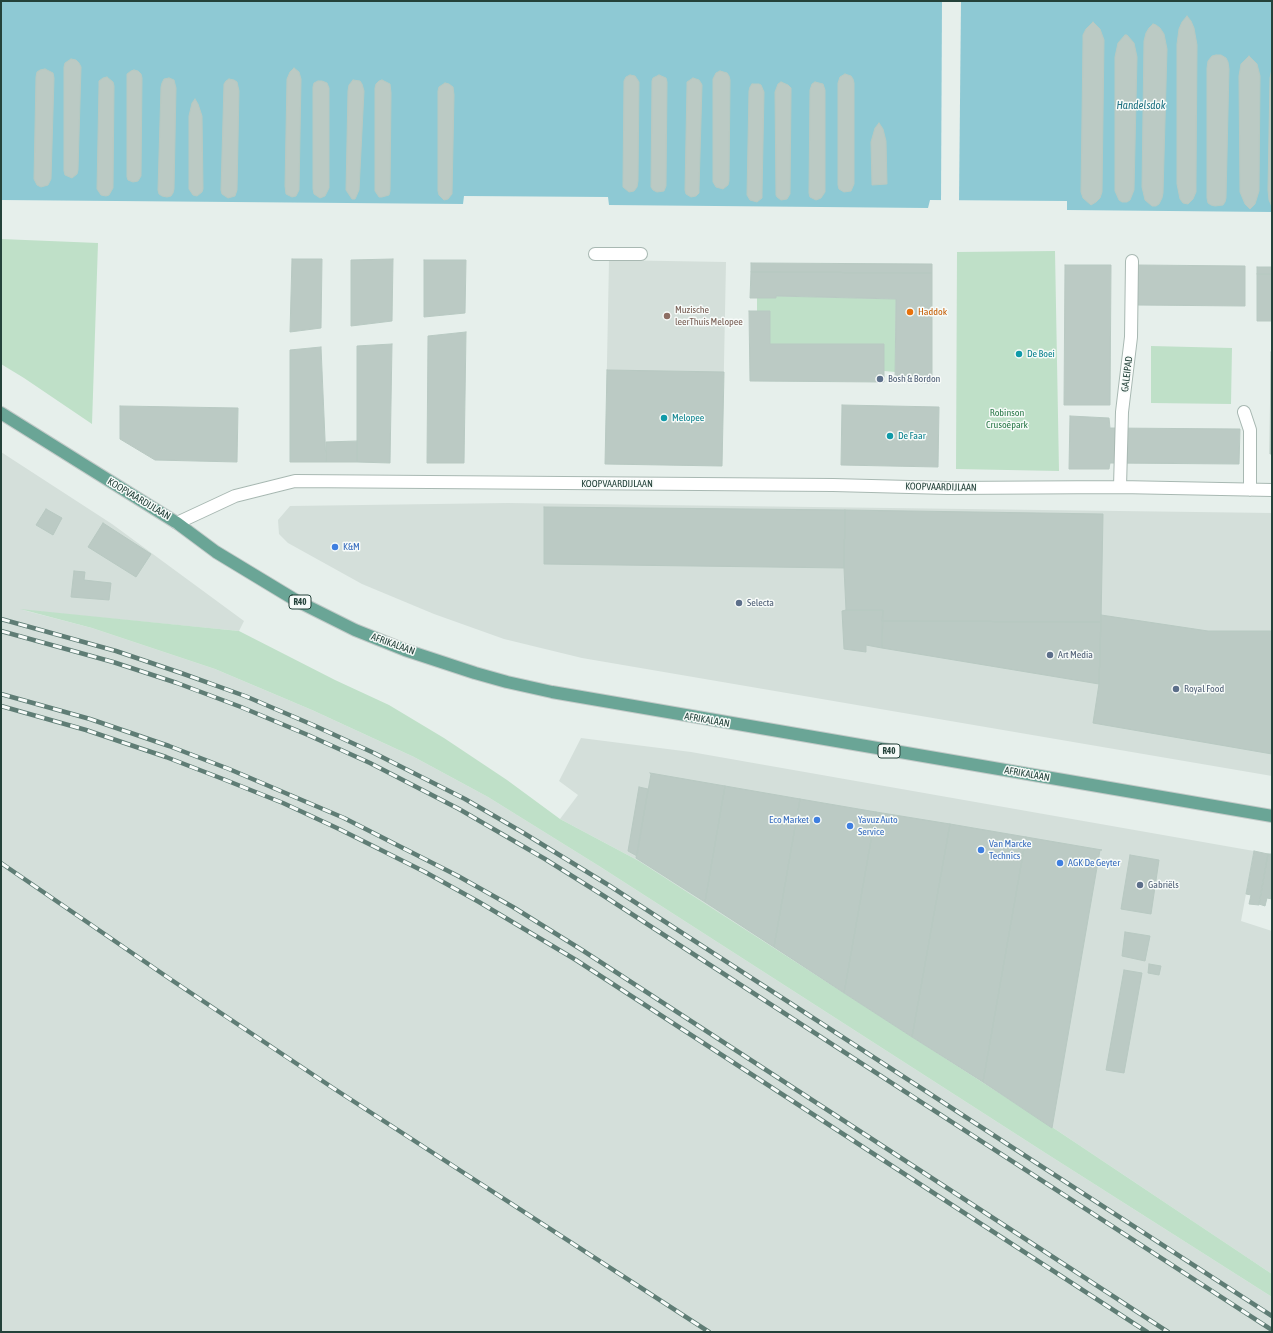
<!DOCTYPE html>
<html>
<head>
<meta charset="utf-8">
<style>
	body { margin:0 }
	#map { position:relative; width:1273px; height:1333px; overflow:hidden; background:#e6efeb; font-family:"Asap Condensed",sans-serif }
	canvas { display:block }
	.frame { position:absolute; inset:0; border:2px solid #24423a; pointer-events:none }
</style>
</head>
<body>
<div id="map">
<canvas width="1273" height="1333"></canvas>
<div class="frame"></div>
</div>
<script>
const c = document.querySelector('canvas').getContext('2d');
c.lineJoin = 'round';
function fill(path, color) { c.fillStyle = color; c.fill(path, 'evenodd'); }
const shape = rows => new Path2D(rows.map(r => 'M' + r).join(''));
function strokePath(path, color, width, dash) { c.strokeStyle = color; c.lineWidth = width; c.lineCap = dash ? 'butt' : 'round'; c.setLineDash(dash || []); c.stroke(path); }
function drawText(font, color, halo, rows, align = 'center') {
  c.font = font + ' "Asap Condensed",sans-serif'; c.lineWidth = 3; c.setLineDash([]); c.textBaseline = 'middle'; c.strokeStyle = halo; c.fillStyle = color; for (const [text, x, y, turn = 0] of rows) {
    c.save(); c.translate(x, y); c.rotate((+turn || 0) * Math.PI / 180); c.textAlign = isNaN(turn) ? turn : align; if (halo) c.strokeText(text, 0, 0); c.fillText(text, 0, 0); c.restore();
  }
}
const built = shape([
	[609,260,726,262,722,466,605,464],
	[1,452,112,524,244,621,239,631,23,610,92,628,215,669,312,710,414,757,488,797,599,866,1047,1154,1272,1297,1272,1332,1,1332],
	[508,503,1272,513,1272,776,582,658,504,639,434,614,362,584,288,543,279,534,278,520,290,506],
	[581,738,691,752,1254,851,1241,921,1272,931,1272,1274,1055,1129,639,861,560,819,578,795,559,781]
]);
const green = shape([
	[1,239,98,243,92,424,24,378,1,364],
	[1055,251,1059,471,956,469,957,252],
	[776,296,896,299,895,372,884,371,884,344,770,344,770,312,757,311,757,298,776,298],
	[1151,346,1232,348,1231,404,1151,403],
	[20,609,239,631,335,680,389,705,444,738,507,780,560,819,639,861,1055,1129,1272,1274,1272,1297,1047,1154,599,866,488,797,414,757,312,710,215,669,92,628]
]);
const water = shape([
	[1,1,1272,1,1272,212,1067,210,1067,201,930,200,928,208,609,205,608,197,464,196,463,204,1,200]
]);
const pier = shape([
	[942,1,961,1,959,202,941,202]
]);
const building = shape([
	[1187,16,1191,21,1194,28,1197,45,1196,183,1196,192,1193,199,1188,204,1183,203,1180,199,1177,184,1177,44,1179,29,1182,22,1187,16],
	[1093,22,1100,29,1104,40,1102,192,1100,198,1096,202,1091,205,1083,198,1081,192,1083,41,1083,35,1086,29,1093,22],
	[1153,24,1156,25,1160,28,1164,34,1167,49,1163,193,1162,198,1159,204,1156,206,1152,206,1145,200,1142,187,1144,41,1146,33,1149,28,1153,24],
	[1125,35,1127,35,1134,43,1137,57,1134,190,1130,200,1127,202,1122,202,1119,200,1115,191,1115,57,1118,43,1125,35],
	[1216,55,1221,55,1226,58,1228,62,1229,69,1226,198,1225,202,1223,205,1215,206,1211,205,1208,203,1207,198,1207,68,1208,61,1212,56,1216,55],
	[1249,56,1257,64,1260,76,1259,191,1255,204,1250,209,1245,204,1240,192,1239,76,1241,64,1249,56],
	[71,59,76,60,79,63,81,67,78,170,77,174,72,178,65,175,64,171,64,67,65,63,71,59],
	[294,68,299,72,301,79,299,190,296,196,292,197,286,194,285,186,287,79,290,72,294,68],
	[45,69,53,73,54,78,51,179,48,185,41,187,37,185,34,179,36,77,37,72,40,70,45,69],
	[1272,69,1272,207,1269,200,1268,190,1270,78,1272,69],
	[134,70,138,71,141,74,142,78,141,176,138,181,133,182,128,180,127,177,127,74,131,71,134,70],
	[720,71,727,73,729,76,730,80,729,181,728,185,723,189,716,187,713,182,713,79,716,73,720,71],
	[845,74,851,76,853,79,854,83,854,184,851,191,844,192,839,189,838,185,838,83,840,77,845,74],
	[630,75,635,76,639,82,638,181,637,187,634,191,629,192,623,187,623,182,624,81,626,77,630,75],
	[659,75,666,78,667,82,666,186,664,191,657,192,653,190,651,187,652,81,653,78,659,75],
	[107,77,113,82,114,86,113,188,109,195,106,196,101,195,97,189,99,86,99,81,103,78,107,77],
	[169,78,174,80,176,88,174,189,173,193,171,196,167,197,162,196,159,194,158,190,161,87,162,83,164,79,169,78],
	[693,78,699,80,701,83,702,85,699,189,699,193,696,196,691,197,686,194,685,190,687,85,687,82,693,78],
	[229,79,234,80,237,82,239,91,237,190,235,196,228,198,222,194,221,190,224,84,226,81,229,79],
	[353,80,360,81,362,84,364,91,359,190,356,197,355,199,352,199,346,190,348,91,349,85,353,80],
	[382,80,390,84,391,93,390,191,389,195,382,197,379,197,375,191,375,88,376,84,379,81,382,80],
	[318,81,322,81,327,83,329,88,329,188,325,196,320,198,314,194,313,189,313,87,314,83,318,81],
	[781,82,788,85,791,88,791,93,790,194,787,199,781,200,777,197,776,195,775,92,778,84,781,82],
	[815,82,823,84,825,90,825,192,821,198,816,200,810,197,809,193,810,90,812,84,815,82],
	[445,83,449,84,453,87,454,95,452,194,448,199,444,200,439,195,438,191,438,91,439,87,445,83],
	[752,84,759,84,761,85,764,92,762,194,762,198,757,202,750,200,747,195,749,91,750,87,752,84],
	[195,99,198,104,202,116,203,189,202,192,197,196,193,195,189,189,189,116,192,103,195,99],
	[879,123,883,129,886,141,887,184,872,185,871,142,875,128,879,123],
	[292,259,322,259,321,328,290,332,292,259],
	[393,259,392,321,351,326,351,260,393,259],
	[424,260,466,260,465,313,424,317,424,260],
	[751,263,932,264,932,273,751,272,751,263],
	[1065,265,1111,265,1110,405,1064,405,1065,265],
	[1136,265,1245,266,1245,306,1136,305,1136,265],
	[1257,267,1272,267,1272,274,1257,274,1257,267],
	[751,272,932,273,932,383,895,382,896,299,776,296,776,298,750,298,751,272],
	[1257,274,1272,274,1272,321,1257,321,1257,274],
	[749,311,770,311,770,344,884,344,884,382,750,381,749,311],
	[466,332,464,463,427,463,428,336,466,332],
	[392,344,390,463,357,462,357,346,392,344],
	[321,347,326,462,290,462,290,350,321,347],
	[1271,352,1272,352,1272,454,1270,454,1271,352],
	[607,370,724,372,722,466,605,464,607,370],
	[842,405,939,407,938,467,841,465,842,405],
	[120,406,238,408,237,462,155,460,120,439,120,406],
	[1070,416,1109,418,1110,428,1240,429,1239,464,1110,463,1109,469,1069,469,1070,416],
	[357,441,357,462,326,462,326,442,357,441],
	[544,507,845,510,844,568,544,564,544,507],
	[46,509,62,518,53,535,36,525,46,509],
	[845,510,1103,514,1101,622,882,621,883,610,846,610,844,568,845,510],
	[103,523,151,554,136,577,88,547,103,523],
	[74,571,85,572,84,580,111,583,109,600,71,597,74,571],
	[846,610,883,610,882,648,866,645,866,652,844,649,842,611,846,610],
	[1101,615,1208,631,1272,631,1272,754,1093,723,1099,684,1101,615],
	[882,621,1101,622,1099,684,882,648,882,621],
	[650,773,725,786,705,902,636,858,651,774,650,773],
	[725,786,800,799,774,947,705,902,725,786],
	[639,787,648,789,637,856,628,851,639,787],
	[800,799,876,812,844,993,774,947,800,799],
	[876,812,950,824,912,1037,844,993,876,812],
	[950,824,1026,837,983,1082,912,1037,950,824],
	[1026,837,1102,850,1100,850,1052,1128,983,1082,1026,837],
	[1254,851,1268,854,1259,905,1249,904,1251,895,1246,894,1254,851],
	[1268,854,1272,854,1272,899,1267,898,1265,906,1259,904,1268,854],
	[1130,855,1159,860,1151,914,1121,909,1130,855],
	[1125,932,1150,936,1145,961,1122,956,1125,932],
	[1149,964,1161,966,1159,975,1148,973,1149,964],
	[1124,970,1142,973,1124,1073,1106,1070,1124,970]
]);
const minor = shape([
	[595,254,641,254],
	[1244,412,1250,430,1250,490],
	[1120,487,1122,412,1131,337,1132,261],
	[177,523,235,496,295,481,833,485,948,488,1120,487,1272,490]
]);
const major = shape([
	[1,413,177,523,216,552,297,601,355,630,405,650,475,673,507,682,552,692,1272,816]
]);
const rail = shape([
	[1,619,116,651,181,673,245,696,313,725,374,753,465,799,522,832,610,886,1272,1316],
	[1,631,113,662,177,683,241,707,308,735,370,763,459,809,545,859,604,896,1272,1330],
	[1,694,90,719,169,746,229,769,344,818,458,876,513,907,582,950,1168,1332],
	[1,706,86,730,166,757,223,779,283,803,339,829,425,872,479,902,576,960,1147,1332],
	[1,863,173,981,333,1088,709,1332]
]);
const markers = [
	[910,312,4,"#e8710a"],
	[667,316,4,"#8d6e63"],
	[1019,354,4,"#0f9aa8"],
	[880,379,4,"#5c6f8a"],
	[664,418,4,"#0f9aa8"],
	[890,436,4,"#0f9aa8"],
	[335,547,4,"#3f7fe0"],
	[739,603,4,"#5c6f8a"],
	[1050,655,4,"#5c6f8a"],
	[1176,689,4,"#5c6f8a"],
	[817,820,4,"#3f7fe0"],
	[850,826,4,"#3f7fe0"],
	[981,850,4,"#3f7fe0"],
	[1060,863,4,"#3f7fe0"],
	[1140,885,4,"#5c6f8a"]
];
const shields = [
	[300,602,22],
	[889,751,22]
];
const shieldNames = [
	["R40",300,602],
	["R40",889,751]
];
const educationNames = [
	["Muzische",675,310],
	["leerThuis Melopee",675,322]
];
const foodNames = [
	["Haddok",918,312]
];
const cultureNames = [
	["De Boei",1027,354],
	["Melopee",672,418],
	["De Faar",898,436]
];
const streetNames = [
	["GALEIPAD",1127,374,-83],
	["KOOPVAARDIJLAAN",617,484],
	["KOOPVAARDIJLAAN",941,487,1],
	["KOOPVAARDIJLAAN",139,499,31],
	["AFRIKALAAN",393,644,20],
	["AFRIKALAAN",707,720,10],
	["AFRIKALAAN",1027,774,10]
];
const serviceNames = [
	["Bosh & Bordon",888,379],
	["Selecta",747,603],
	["Art Media",1058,655],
	["Royal Food",1184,689],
	["Gabriëls",1148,885]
];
const parkNames = [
	["Robinson",1007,413],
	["Crusoëpark",1007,425]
];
const shopNames = [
	["K&M",343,547],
	["Eco Market",809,820,"right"],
	["Yavuz Auto",858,820],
	["Service",858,832],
	["Van Marcke",989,844],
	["Technics",989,856],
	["AGK De Geyter",1068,863]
];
const waterNames = [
	["Handelsdok",1141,106]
];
fill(built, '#d4dfda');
fill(green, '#bfe0c8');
fill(water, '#8ec9d4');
fill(pier, '#e6efeb');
fill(building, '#bbcac4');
strokePath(building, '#b8c9c2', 1);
strokePath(minor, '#a8b8b2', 14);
strokePath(major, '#c2cac8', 14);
strokePath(minor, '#fff', 12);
strokePath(major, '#6aa596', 12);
strokePath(rail, '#5f7d75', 4.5);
strokePath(rail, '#f7fbf9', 3, [9]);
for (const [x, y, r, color] of markers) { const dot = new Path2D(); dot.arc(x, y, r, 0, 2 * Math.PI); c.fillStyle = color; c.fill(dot); strokePath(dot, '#f7fbf9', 1.5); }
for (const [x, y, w] of shields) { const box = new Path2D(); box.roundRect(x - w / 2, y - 7, w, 14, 3); c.fillStyle = '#f7fbf9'; c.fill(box); strokePath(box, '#24423a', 1); }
drawText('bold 9px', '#24423a', null, shieldNames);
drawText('10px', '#785e54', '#f7fbf9', educationNames, 'left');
drawText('10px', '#c56008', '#f7fbf9', foodNames, 'left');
drawText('10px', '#0d838f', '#f7fbf9', cultureNames, 'left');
drawText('10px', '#24423a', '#f7fbf9', streetNames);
drawText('10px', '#4e5e75', '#f7fbf9', serviceNames, 'left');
drawText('10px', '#2d7a4b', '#f7fbf9', parkNames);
drawText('10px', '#366cbe', '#f7fbf9', shopNames, 'left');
drawText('italic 11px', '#1c6f80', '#f7fbf9', waterNames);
</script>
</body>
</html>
